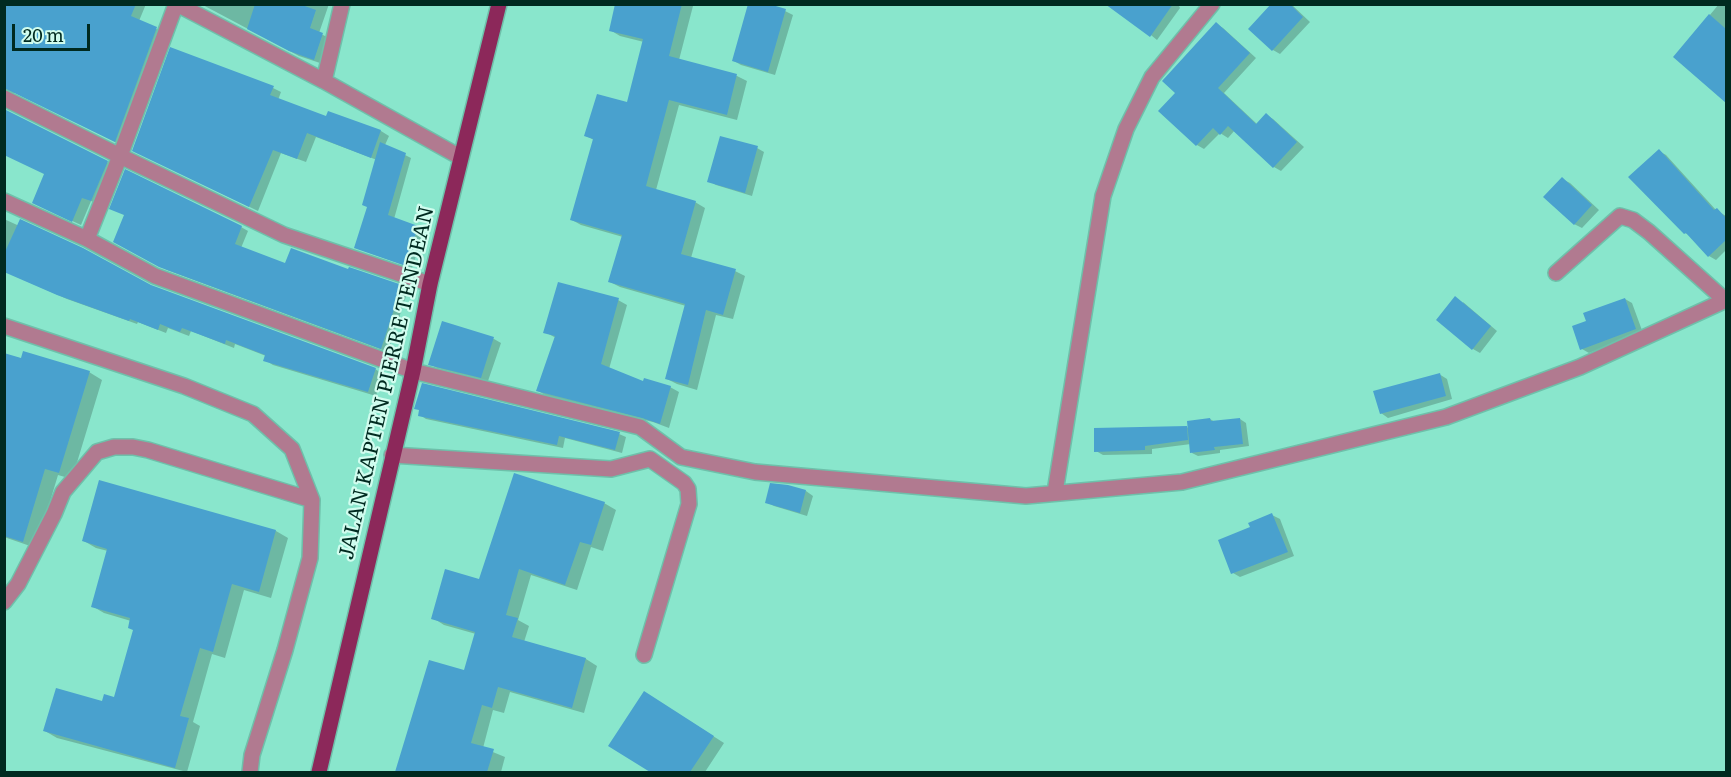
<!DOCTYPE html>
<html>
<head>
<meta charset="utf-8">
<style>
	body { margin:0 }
	#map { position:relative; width:1731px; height:777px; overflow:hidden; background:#89e6cc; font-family:Literata,serif }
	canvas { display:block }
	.frame { position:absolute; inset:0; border:6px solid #002a20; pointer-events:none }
	.scale { position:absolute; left:12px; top:24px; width:78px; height:27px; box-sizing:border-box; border:3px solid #002a20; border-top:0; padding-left:8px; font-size:18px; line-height:21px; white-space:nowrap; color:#002a20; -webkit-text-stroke:4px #d1fdef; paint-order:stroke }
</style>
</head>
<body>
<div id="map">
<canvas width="1731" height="777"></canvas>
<div class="frame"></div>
<div class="scale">20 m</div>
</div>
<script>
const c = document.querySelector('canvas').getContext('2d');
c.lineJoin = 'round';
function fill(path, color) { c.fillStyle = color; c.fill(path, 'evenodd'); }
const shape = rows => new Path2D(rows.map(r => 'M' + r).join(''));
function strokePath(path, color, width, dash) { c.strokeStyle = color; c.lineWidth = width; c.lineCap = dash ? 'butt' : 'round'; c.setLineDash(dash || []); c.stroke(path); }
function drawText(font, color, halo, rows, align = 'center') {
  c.font = font + ' Literata,serif'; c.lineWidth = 4.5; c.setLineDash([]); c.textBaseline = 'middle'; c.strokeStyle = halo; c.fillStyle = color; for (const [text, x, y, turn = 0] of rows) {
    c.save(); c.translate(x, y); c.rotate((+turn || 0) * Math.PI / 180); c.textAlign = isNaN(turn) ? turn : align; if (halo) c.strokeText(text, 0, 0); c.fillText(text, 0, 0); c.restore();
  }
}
const shadow = shape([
	[4,4,146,4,139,21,165,33,123,146,18,93,8,93,4,97],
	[201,4,329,4,319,33,331,39,323,64,299,56],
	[617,4,693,6,679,60,737,76,747,81,737,120,679,105,656,190,695,202,705,208,691,258,735,271,745,276,733,319,716,315,697,390,677,384,667,379,686,306,620,287,610,282,623,237,581,225,572,220,594,140,586,136,628,104,644,42,620,36,610,30],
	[1113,4,1178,4,1180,8,1157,40],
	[1273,4,1291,4,1310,22,1280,54,1273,50],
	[1719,4,1726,4,1726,100,1675,57],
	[785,11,793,15,775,75,741,65,734,61],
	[1216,24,1223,28,1256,58,1224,93,1257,124,1266,115,1273,119,1304,147,1281,171,1274,167,1235,130,1228,138,1220,133,1204,149,1197,145,1160,110,1177,92],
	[273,88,281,92,278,100,327,118,381,131,389,136,385,145,411,158,394,219,424,231,412,268,356,248,369,207,377,160,316,137,306,162,281,153,258,211,142,155],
	[757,148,764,152,752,196,716,185,709,181],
	[1659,151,1666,155,1716,210,1726,216,1726,250,1716,260,1709,256,1691,236,1685,233],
	[107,162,115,167,100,205,91,201,81,225,42,207,45,174],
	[1562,179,1570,183,1599,210,1582,228,1574,224],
	[4,219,151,286,375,369,383,374,376,396,273,365,265,360,266,356,235,344,234,348,191,331,189,336,168,328,166,333,138,322,137,324,67,299,8,273,4,271],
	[241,227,248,231,241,248,285,265,349,271,349,269,408,290,388,352,167,270,115,241],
	[1625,299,1632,303,1643,333,1589,353,1582,349,1587,321],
	[618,300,627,305,609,369,644,383,670,387,679,392,669,428,653,422,547,396,538,391,556,338,545,332],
	[1463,302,1497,331,1480,353,1473,349],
	[443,323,494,339,501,343,488,381,437,368,430,364],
	[4,355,89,372,102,380,72,479,58,475,36,548,4,537],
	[1439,374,1447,379,1452,399,1388,418,1381,413],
	[420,415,619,434,626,437,622,453,565,438,563,448,426,419],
	[1210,419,1215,422,1240,419,1246,423,1249,446,1220,450,1220,453,1198,456,1192,453,1191,444,1152,449,1152,454,1103,455,1096,451,1187,427,1189,429],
	[806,491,813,496,807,516,774,506,766,502],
	[604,503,616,510,603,551,591,547,577,590,531,575,518,620,529,626,524,642,586,659,597,666,584,713,510,692,504,713,493,710,483,748,505,757,501,772,397,772,430,662,465,672,476,634,444,625,433,618,480,581],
	[1272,515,1280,519,1294,556,1240,577,1233,573,1252,528],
	[276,531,288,538,271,598,244,590,225,658,212,654,193,722,200,726,187,772,57,738,45,731,103,703,115,699,135,630,131,621,104,613,92,606,108,551,96,548,84,541],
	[655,699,724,743,705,772,653,772,610,745]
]);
const building = shape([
	[4,4,136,4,131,16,157,27,115,142,4,88],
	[255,4,299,4,316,10,310,28,323,33,314,60,289,51,247,29],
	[615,4,682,4,669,56,737,74,727,115,669,100,646,186,696,201,681,254,736,269,723,315,706,310,688,385,665,379,685,304,608,282,622,235,570,220,593,139,584,136,597,94,627,102,643,39,609,31],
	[748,4,769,4,786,9,768,72,732,61],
	[1105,4,1173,4,1150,37],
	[1271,4,1290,4,1303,17,1272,51,1248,29],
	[1709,14,1726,29,1726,103,1673,57],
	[1216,22,1250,53,1218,88,1256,124,1266,113,1297,142,1273,168,1228,126,1220,135,1213,128,1196,146,1158,111,1175,93,1162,81],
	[170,47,274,86,270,95,326,116,328,111,381,130,371,158,307,133,297,159,273,150,249,207,132,151],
	[4,109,108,161,91,201,82,198,72,222,32,203,44,174,4,155],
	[720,136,758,146,745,193,707,182],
	[380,142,406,153,388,215,418,226,406,266,354,248,367,207,362,205],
	[1659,149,1714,210,1717,208,1726,218,1726,240,1708,257,1686,233,1684,234,1628,177],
	[125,169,242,226,235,244,285,263,291,248,348,269,349,267,402,285,381,349,159,267,113,242,124,215,109,209],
	[1562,177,1592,205,1574,225,1543,197],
	[20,219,83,248,151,285,376,368,368,392,263,361,265,355,226,340,225,344,182,328,180,332,160,324,158,330,130,319,129,321,57,295,4,272,4,254],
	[558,282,619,298,601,364,643,381,644,378,671,386,660,424,642,418,536,391,555,336,543,333],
	[1455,296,1491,326,1472,350,1436,320],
	[1625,298,1636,329,1580,350,1572,326,1586,321,1583,313],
	[442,321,494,337,481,378,428,365],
	[23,351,90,371,59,473,45,469,23,542,4,536,4,353,21,358],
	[1440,373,1446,396,1380,414,1373,391],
	[422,383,620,432,615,450,559,436,557,445,418,416,419,410,414,409],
	[1210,418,1211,421,1240,418,1243,444,1214,447,1215,450,1190,453,1187,421],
	[1187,426,1188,440,1145,446,1145,450,1094,452,1094,428],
	[514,473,605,502,591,545,580,542,565,585,519,569,506,615,518,618,512,637,586,658,572,708,498,687,492,708,482,705,471,743,494,749,487,772,395,772,429,660,464,670,475,632,431,619,445,569,479,579],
	[99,480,276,530,259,592,232,584,213,652,200,648,180,716,189,718,175,768,43,731,56,688,102,701,104,694,114,697,133,630,128,628,130,618,91,607,107,549,82,541],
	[770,483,788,485,806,490,800,513,765,503],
	[1272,513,1288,552,1231,574,1218,540,1250,527,1248,523],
	[644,691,714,736,690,772,650,772,608,746]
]);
const minor = shape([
	[177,4,324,81,460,157],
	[324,81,342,4],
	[4,98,120,156,284,235,430,284],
	[4,201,87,239,155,276,413,371,640,427,681,457,755,472,1026,496,1182,482,1446,417,1580,367,1726,300],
	[87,239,120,156,176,4],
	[1556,273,1620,216,1633,220,1649,232,1726,301],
	[4,326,184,386,253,414,292,449,312,500,310,558,285,650,252,755,250,772],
	[392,455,611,469,650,459,684,483,688,489,689,504,644,655],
	[1055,492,1103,196,1126,129,1152,77,1212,4],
	[4,602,18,584,54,514,63,492,97,452,114,447,133,447,148,450,312,500]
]);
const major = shape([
	[319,772,413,371,430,284,499,4]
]);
const streetNames = [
	["JALAN KAPTEN PIERRE TENDEAN",387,383,-77]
];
fill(shadow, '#0003');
fill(building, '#49a1ce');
strokePath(minor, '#6ec0aa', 18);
strokePath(major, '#6ec0aa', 18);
strokePath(minor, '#b17a90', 15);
strokePath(major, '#8c285a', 15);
drawText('21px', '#002a20', '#d1fdef', streetNames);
</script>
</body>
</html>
